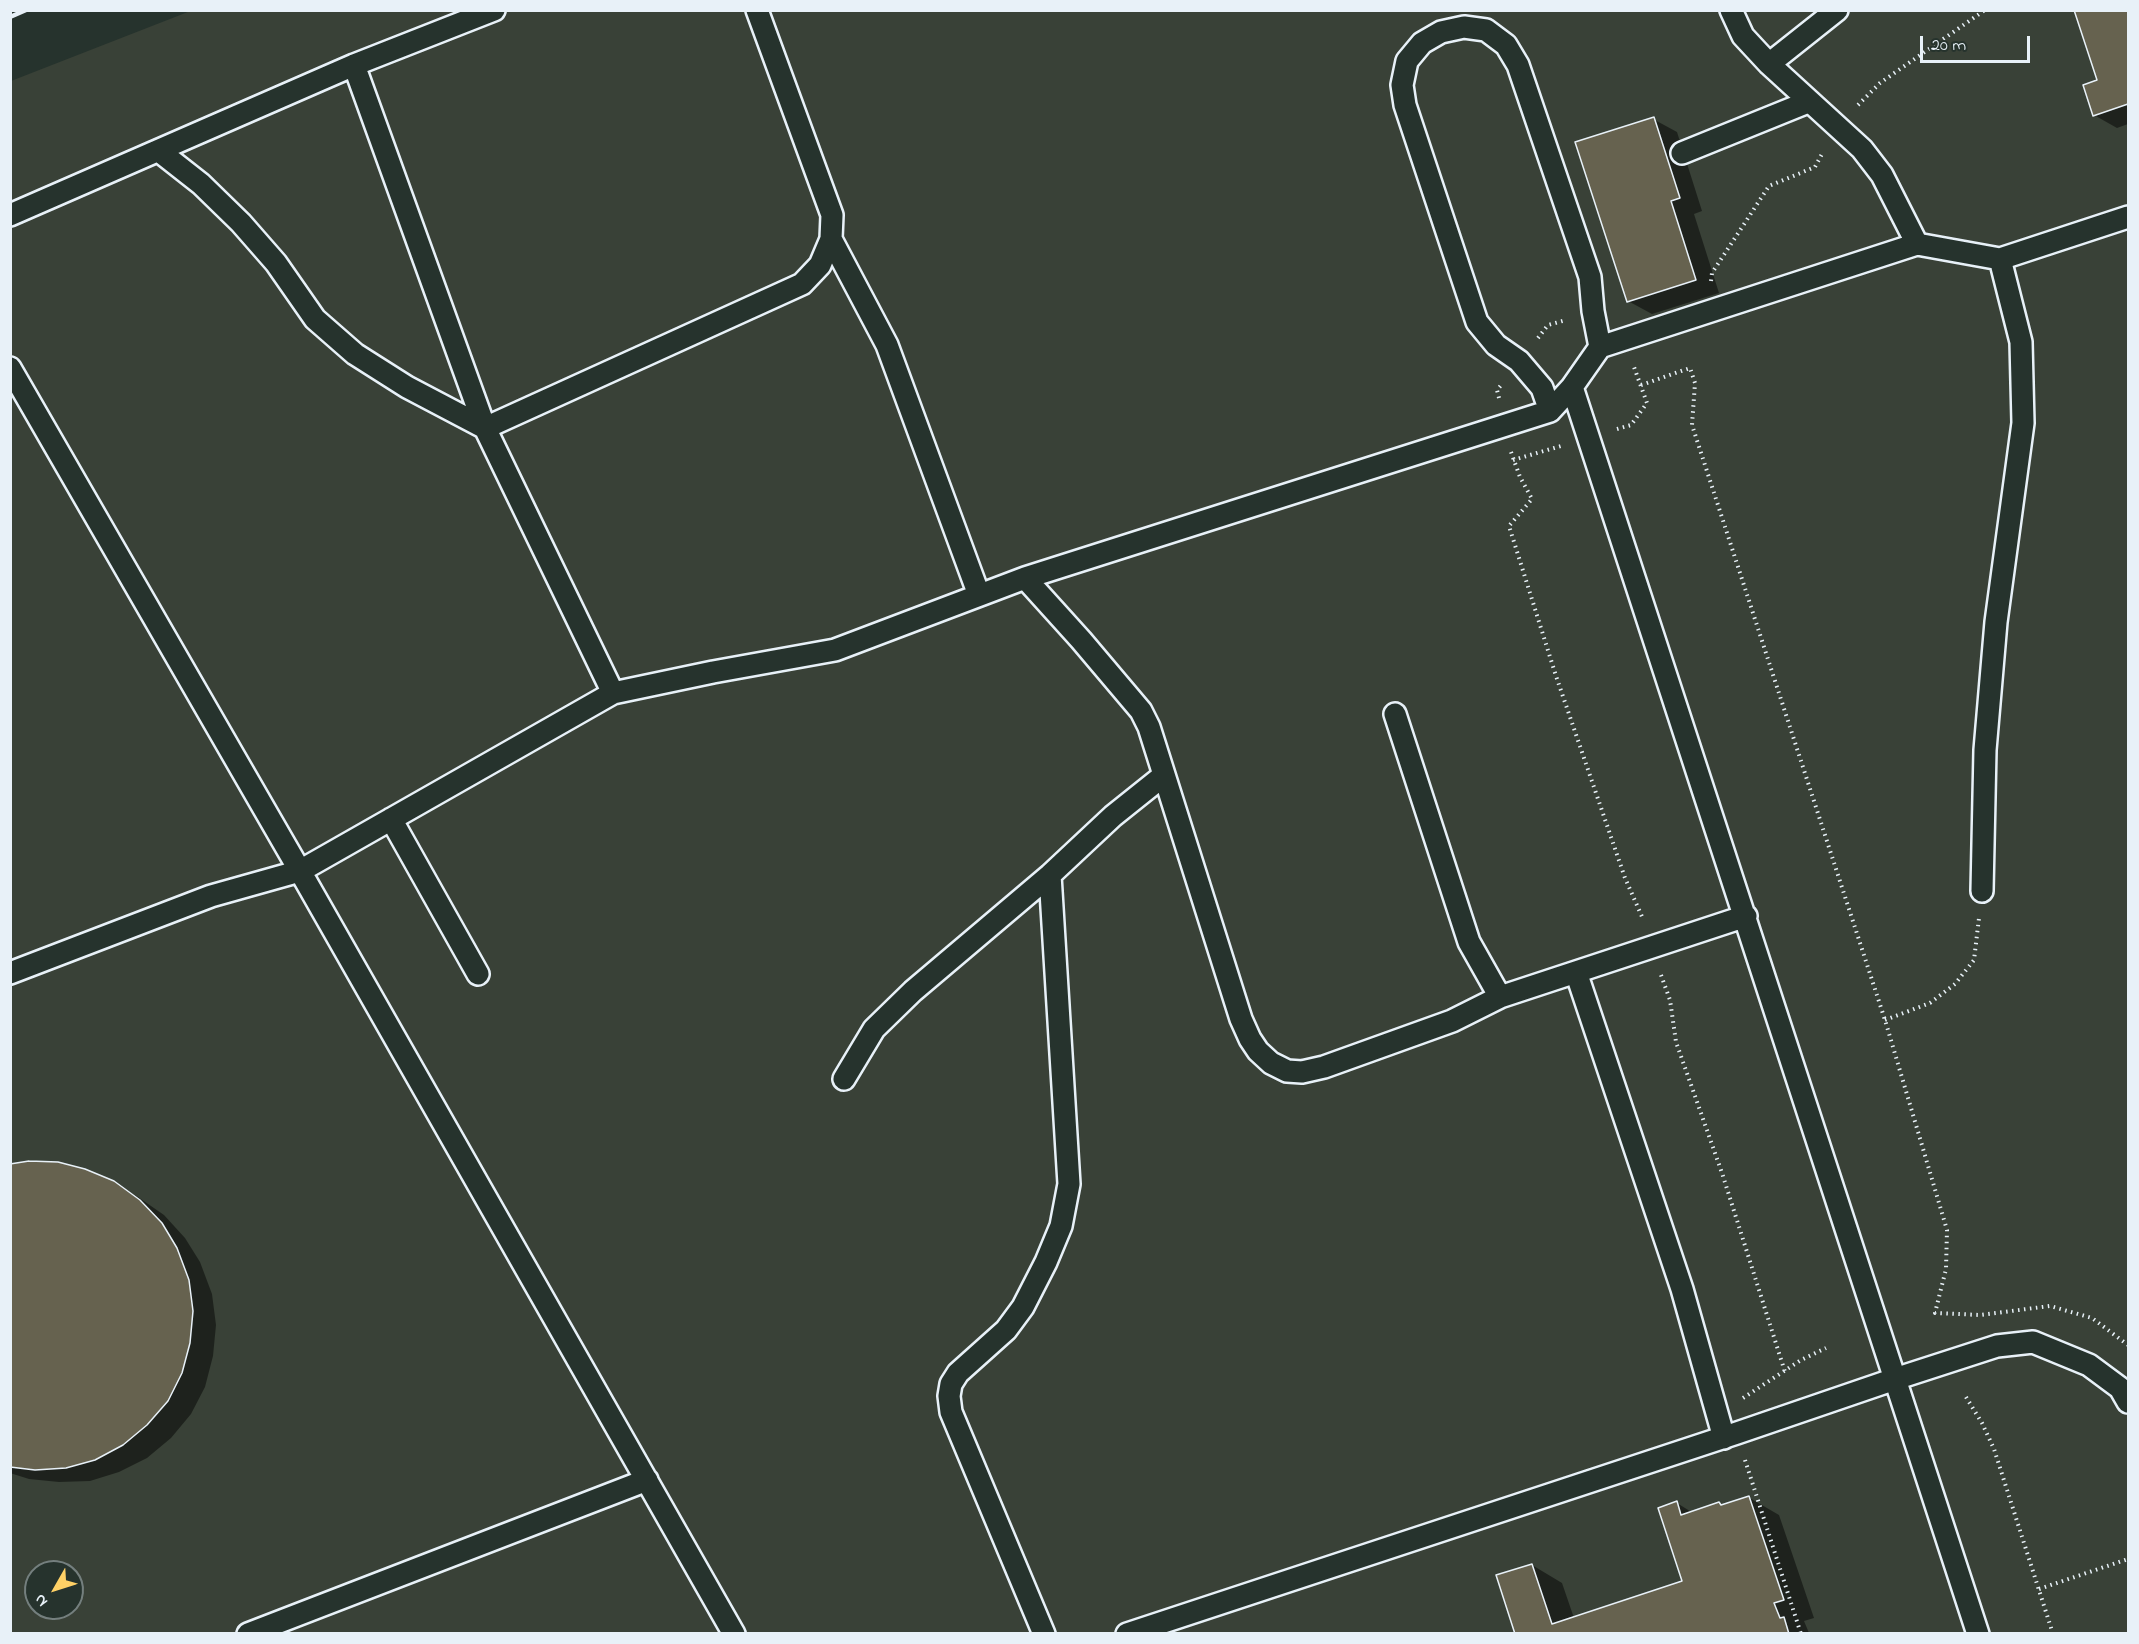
<!DOCTYPE html>
<html>
<head>
<meta charset="utf-8">
<style>
	body { margin:0 }
	#map { position:relative; width:2139px; height:1644px; overflow:hidden; background:#26332d; font-family:"Indie Flower",sans-serif }
	canvas { display:block }
	.frame { position:absolute; inset:0; border:12px solid #e8f1f8; pointer-events:none }
	.north { position:absolute; left:24px; top:1560px; width:60px; height:60px; box-sizing:border-box; background:#26332d; border:2px solid #747f7e; border-radius:50%; rotate:231deg; font-size:16px; font-weight:700; line-height:24px; text-align:center; color:#e8f1f8 }
	.north::after { content:''; display:block; margin:auto; width:21px; height:27px; background:#ffd166; clip-path:polygon(50% 0,100% 100%,50% 72%,0 100%) }
	.scale { position:absolute; left:1920px; top:36px; width:110px; height:27px; box-sizing:border-box; border:3px solid #e8f1f8; border-top:0; padding-left:8px; font-size:18px; line-height:21px; white-space:nowrap; color:#e8f1f8; -webkit-text-stroke:4px #26332d; paint-order:stroke }
</style>
</head>
<body>
<div id="map">
<canvas width="2139" height="1644"></canvas>
<div class="frame"></div>
<div class="north">N</div>
<div class="scale">20 m</div>
</div>
<script>
const c = document.querySelector('canvas').getContext('2d');
c.lineJoin = 'round';
function fill(path, color) { c.fillStyle = color; c.fill(path, 'evenodd'); }
const shape = rows => new Path2D(rows.map(r => 'M' + r).join(''));
function strokePath(path, color, width, dash) { c.strokeStyle = color; c.lineWidth = width; c.lineCap = dash ? 'butt' : 'round'; c.setLineDash(dash || []); c.stroke(path); }
const built = shape([
	[193,10,2128,11,2128,1633,11,1634,11,81],
	[36,1572,72,1572,72,1608,36,1608]
]);
const shadow = shape([
	[2075,10,2128,10,2128,124,2117,128,2094,115,2099,81],
	[1653,119,1677,132,1702,211,1694,214,1719,293,1652,314,1628,301],
	[10,1166,113,1183,138,1197,164,1215,185,1238,200,1262,212,1294,216,1325,213,1356,205,1387,191,1414,171,1438,147,1458,119,1472,90,1481,59,1482,29,1479,10,1473],
	[1748,1497,1779,1515,1814,1618,1804,1621,1809,1633,1517,1634,1532,1565,1562,1583,1574,1618,1684,1582,1677,1503,1693,1513,1723,1506]
]);
const building = shape([
	[2074,10,2128,10,2128,104,2093,116,2083,85,2097,80,2074,10],
	[1654,117,1680,198,1671,201,1696,280,1627,302,1575,142,1654,117],
	[29,1161,58,1162,85,1169,114,1181,140,1200,162,1223,177,1248,189,1280,193,1311,190,1343,182,1373,168,1401,147,1425,123,1445,95,1460,66,1468,35,1470,10,1467,10,1164,29,1161],
	[1749,1496,1784,1600,1774,1603,1780,1618,1784,1617,1789,1634,1515,1634,1496,1575,1532,1564,1552,1624,1682,1581,1658,1508,1677,1501,1681,1515,1719,1502,1721,1505,1749,1496]
]);
const path = shape([
	[1858,105,1880,83,1985,10],
	[1711,281,1712,273,1769,186,1815,167,1823,152],
	[1538,338,1548,325,1566,320],
	[1641,385,1690,368,1695,383,1692,425,1885,1020,1947,1230,1946,1269,1935,1313,1980,1315,2050,1306,2092,1318,2128,1345],
	[1499,398,1497,390,1502,384],
	[1617,429,1631,425,1647,403,1634,367],
	[1511,452,1520,477,1532,499,1509,526,1556,676,1625,878,1643,919],
	[1513,460,1561,446],
	[1661,975,1670,1000,1676,1042,1722,1173,1785,1372],
	[1885,1020,1930,1003,1955,984,1974,960,1979,918],
	[1966,1397,1982,1423,1994,1449,2053,1634],
	[1743,1398,1801,1360,1826,1348],
	[1745,1460,1801,1634],
	[2039,1589,2128,1559]
]);
const lane = shape([
	[1731,10,1743,36,1769,64,1862,149,1882,175,1917,244],
	[1769,64,1837,10],
	[354,65,485,428,613,693],
	[159,151,201,184,241,223,276,263,315,319,355,354,407,387,485,428,802,284,820,265,831,239,832,215,757,10],
	[1682,153,1808,102],
	[10,215,354,65,494,10],
	[831,239,887,345,979,595],
	[10,368,300,871,734,1634],
	[1572,387,1978,1634],
	[1550,411,1542,388,1519,361,1496,345,1477,322,1405,105,1402,85,1407,61,1422,43,1441,32,1464,27,1486,30,1506,45,1518,65,1590,277,1593,311,1600,347],
	[1025,578,1081,640,1141,711,1149,727,1241,1019,1250,1039,1258,1051,1271,1063,1287,1071,1302,1072,1324,1067,1452,1021,1500,997,1746,916],
	[1395,714,1469,942,1500,997],
	[391,819,478,974],
	[1982,891,1985,750,1996,622,2023,423,2021,342,2000,259],
	[1576,972,1682,1289,1724,1438],
	[10,973,211,896,300,871,613,693,713,672,835,650,1025,578,1550,411,1572,387,1600,347,1917,244,2000,259,2128,217],
	[844,1079,874,1029,913,991,1050,875,1113,816,1163,776],
	[248,1634,647,1480],
	[1044,1634,951,1412,949,1396,951,1384,958,1373,1006,1330,1023,1307,1046,1262,1061,1226,1069,1184,1050,875],
	[1127,1634,1737,1433,1895,1379,1997,1346,2033,1342,2089,1365,2120,1388,2128,1402]
]);
const rail = shape([
	[10,17,26,10]
]);
fill(built, '#394137');
fill(shadow, '#0007');
fill(building, '#66624f');
strokePath(building, '#e8f1f8', 1.5);
strokePath(lane, '#e8f1f8', 26);
strokePath(path, '#e8f1f8', 4, [1.5, 4.5]);
strokePath(lane, '#26332d', 21);
strokePath(rail, '#e8f1f8', 4.5);
</script>
</body>
</html>
